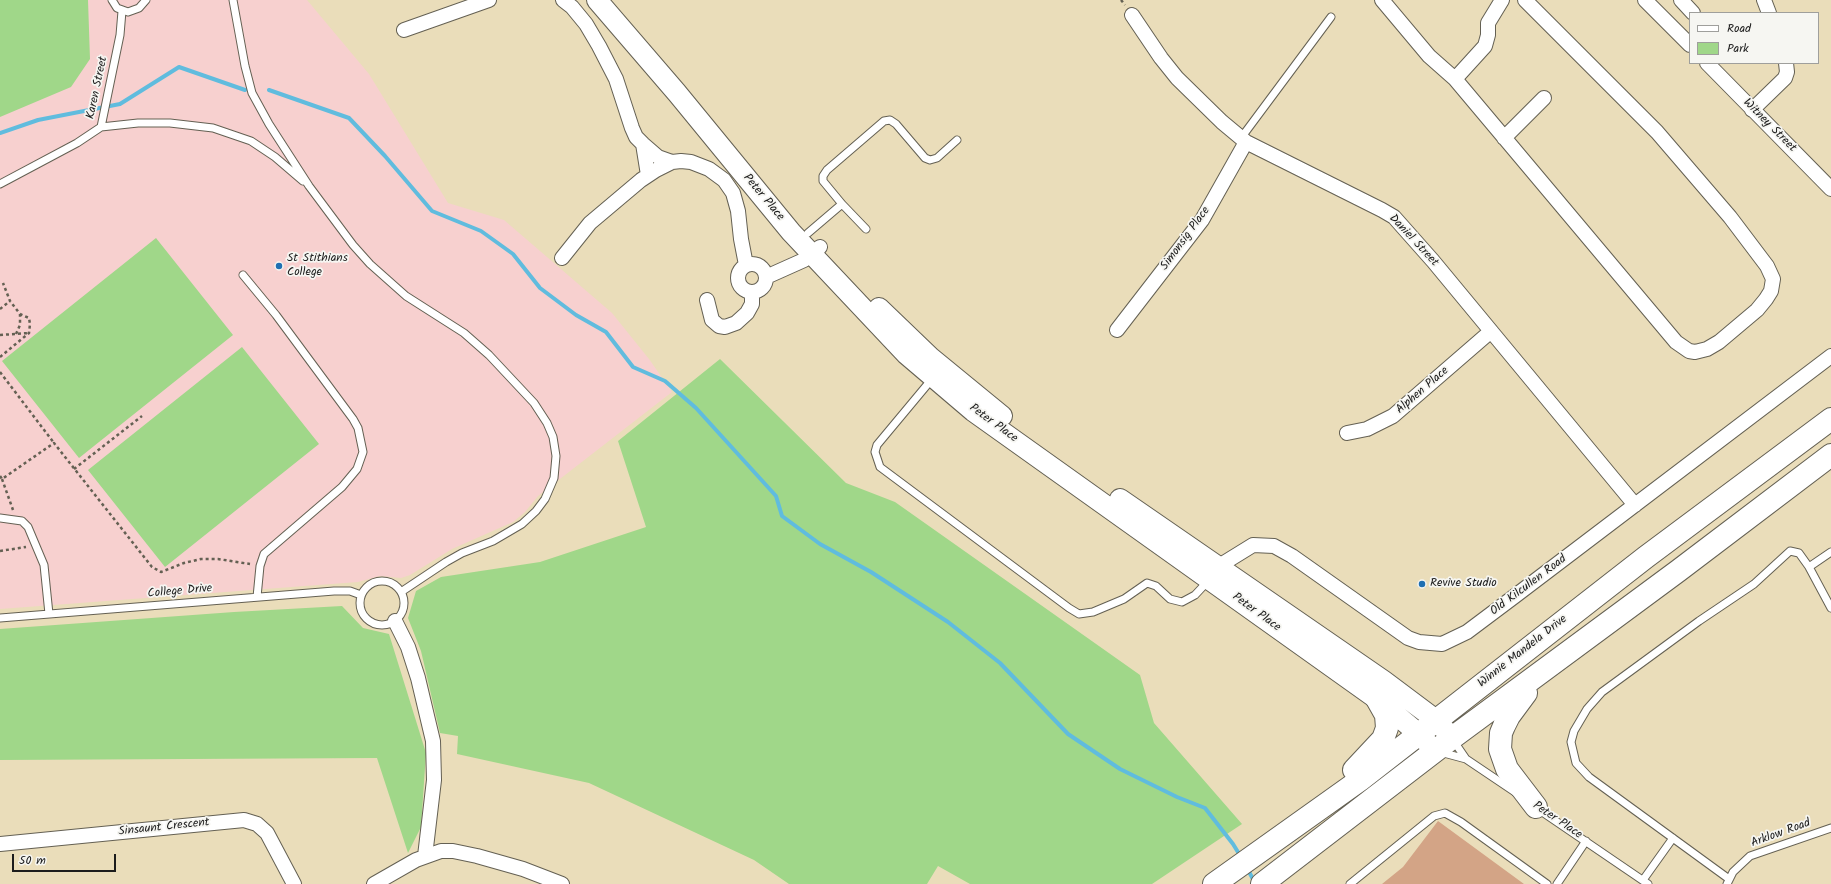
<!DOCTYPE html>
<html>
<head>
<meta charset="utf-8">
<style>
	body { margin:0 }
	#map { position:relative; width:1831px; height:884px; overflow:hidden; background:#eaddba; font-family:Kalam,sans-serif }
	canvas { display:block }
	.legend { position:absolute; left:1689px; top:12px; width:130px; height:52px; box-sizing:border-box; background:#f6f6f2; border:1px solid #9f9f9c; margin:0; padding:5px 7px; list-style:none; font-size:12px; color:#1c1c1c }
	.legend li { display:flex; align-items:center; gap:8px; height:20px }
	.legend b { width:20px; border:1px solid #9f9f9c }
	.scale { position:absolute; left:12px; top:854px; width:104px; height:18px; box-sizing:border-box; border:2px solid #1c1c1c; border-top:0; padding-left:5px; font-size:12px; line-height:14px; white-space:nowrap; color:#1c1c1c; -webkit-text-stroke:3px #f6f6f2; paint-order:stroke }
</style>
</head>
<body>
<div id="map">
<canvas width="1831" height="884"></canvas>
<ul class="legend">
<li><b style="height:5px;background:#fff"></b>Road</li>
<li><b style="height:11px;background:#a0d789"></b>Park</li>
</ul>
<div class="scale">50 m</div>
</div>
<script>
const c = document.querySelector('canvas').getContext('2d');
c.lineJoin = 'round';
function fill(path, color) { c.fillStyle = color; c.fill(path, 'evenodd'); }
const shape = rows => new Path2D(rows.map(r => 'M' + r).join(''));
function strokePath(path, color, width, dash) { c.strokeStyle = color; c.lineWidth = width; c.lineCap = dash ? 'butt' : 'round'; c.setLineDash(dash || []); c.stroke(path); }
function drawText(font, color, halo, rows, align = 'center') {
  c.font = font + ' Kalam,sans-serif'; c.lineWidth = 3.5; c.setLineDash([]); c.textBaseline = 'middle'; c.strokeStyle = halo; c.fillStyle = color; for (const [text, x, y, turn = 0] of rows) {
    c.save(); c.translate(x, y); c.rotate((+turn || 0) * Math.PI / 180); c.textAlign = isNaN(turn) ? turn : align; if (halo) c.strokeText(text, 0, 0); c.fillText(text, 0, 0); c.restore();
  }
}
const built = shape([
	[0,0,307,0,369,74,448,203,504,220,612,313,649,359,672,392,538,496,525,512,513,522,452,549,410,575,401,578,380,576,358,582,0,609]
]);
const green = shape([
	[0,0,88,0,90,59,71,87,0,117],
	[156,238,233,335,79,458,2,361],
	[242,347,319,444,165,567,88,470],
	[720,359,846,483,895,502,1140,675,1154,723,1242,824,1152,884,970,884,938,866,927,884,789,884,754,860,589,783,457,754,458,736,440,733,421,651,408,618,416,591,441,577,540,562,646,527,618,441],
	[342,606,363,628,389,634,426,753,421,827,408,853,377,758,0,760,0,629,234,612]
]);
const stream = shape([
	[269,90,349,118,385,156,432,211,481,231,513,254,540,288,576,315,606,332,633,367,665,381,696,408,776,496,782,516,820,544,871,572,948,622,1000,663,1068,734,1120,769,1177,797,1205,808,1233,844,1241,857],
	[0,133,38,120,120,104,179,67,245,90],
	[1247,868,1255,883]
]);
const building = shape([
	[1438,821,1524,884,1382,884,1403,867]
]);
const path = shape([
	[1121,0,1125,5],
	[0,309,10,301],
	[16,334,20,325,20,314],
	[0,335,29,333],
	[0,357,29,333,30,324,29,318,20,314,10,301,3,283],
	[0,372,54,443],
	[74,469,142,416],
	[0,476,2,479,54,443,152,567,161,572,184,563,201,559,218,559,250,564],
	[2,479,13,510],
	[0,551,26,547]
]);
const lane = shape([
	[112,0,117,8,128,12,139,8,146,0],
	[233,0,245,66,252,93,269,124,309,186,353,245,370,264,406,296,464,333,489,355,534,403,547,423,553,437,556,456,554,478,545,499,536,511,522,524,493,541,462,553,446,562,401,592],
	[101,127,138,123,170,123,213,128,251,141,275,157,303,181],
	[1241,138,1331,17],
	[0,184,77,143,101,127,120,35,122,11],
	[842,204,866,229],
	[808,233,842,204,823,181,823,176,827,170,884,121,890,120,896,124,925,158,930,160,937,158,957,140],
	[243,275,276,315,353,419,358,428,363,452,357,469,342,487,264,554,260,566,257,597],
	[932,379,877,445,875,452,880,467,1069,608,1079,614,1093,612,1124,599,1147,583,1156,586,1170,599,1182,602,1195,595,1209,580],
	[0,518,22,521,28,527,44,565,49,614],
	[1809,567,1831,552],
	'360 603a22 22 0 1 1 44 0a22 22 0 1 1-44 0Z',
	[0,618,334,591,350,591,361,595],
	[1453,740,1466,759],
	[1440,752,1466,759,1515,792],
	[1538,809,1648,884],
	[1729,879,1589,777,1576,763,1571,742,1574,731,1587,709,1602,692,1699,621,1754,584,1790,551,1799,553,1809,567,1831,608],
	[1643,880,1673,838],
	[1350,884,1434,816,1445,813,1461,822,1547,884],
	[1557,884,1586,841],
	[1727,884,1733,872,1750,856,1831,828]
]);
const street = shape([
	[563,0,572,7,586,24,599,46,616,79,632,128,636,137,643,144,658,157,672,162],
	[1382,0,1429,56,1455,79,1676,342,1689,351,1695,352,1707,349,1719,342,1757,310,1766,299,1771,291,1773,279,1767,266,1730,217,1657,132,1525,0],
	[1645,0,1690,45],
	[1681,0,1693,13],
	[1764,0,1769,13],
	[1132,15,1161,58,1177,78,1222,122,1246,142,1382,210,1394,217,1433,261,1635,505],
	[404,30,489,0],
	[1707,63,1831,189],
	[1455,79,1485,46,1488,35,1488,23,1502,0],
	[1752,110,1785,78,1787,72,1786,63],
	[1504,138,1544,98],
	[643,144,648,175],
	[562,258,590,223,641,180,656,170,672,162,681,161,691,162,709,169,724,180,733,193,738,211,741,239,746,265],
	'738 278a14 14 0 1 1 28 0a14 14 0 1 1-28 0Z',
	[766,277,804,260,820,247],
	[707,300,712,320,719,326,725,327,736,323,747,313,752,304,752,292],
	[1117,330,1202,220,1246,142],
	[1347,433,1367,429,1393,416,1490,332],
	[1214,573,1219,566,1253,545,1274,546,1292,556,1408,638,1419,642,1442,644,1467,632,1515,596,1831,356],
	[395,621,408,647,418,678,433,741,434,780,425,856],
	[0,844,244,820,257,824,267,833,294,884],
	[374,884,416,860,441,851,453,851,477,856,523,869,562,884]
]);
const secondary = shape([
	[597,0,677,93,791,232,906,354,973,411,1377,699,1419,734,1435,751],
	[879,308,930,357,1002,416],
	[1120,499,1384,681,1436,720,1452,738]
]);
const primary = shape([
	[1526,693,1509,716,1504,726,1501,733,1500,749,1507,769,1536,807],
	[1354,770,1383,739,1387,728,1386,715,1377,699],
	[1214,884,1360,780,1646,557,1831,419],
	[1262,884,1452,738,1678,571,1831,455]
]);
const markers = [
	[279,266,4,"#1f6fb2"],
	[1422,584,4,"#1f6fb2"]
];
const streetNames = [
	["Karen Street",98,88,-78],
	["Witney Street",1769,126,45],
	["Peter Place",763,198,50],
	["Simonsig Place",1186,239,-54],
	["Daniel Street",1413,241,47],
	["Alphen Place",1423,391,-41],
	["Peter Place",993,424,36],
	["Old Kilcullen Road",1529,586,-37],
	["College Drive",180,592,-5],
	["Peter Place",1256,613,36],
	["Winnie Mandela Drive",1523,652,-38],
	["Peter Place",1557,821,34],
	["Sinsaunt Crescent",164,828,-6],
	["Arklow Road",1781,834,-20]
];
const poiNames = [
	["St Stithians",287,259],
	["College",287,273],
	["Revive Studio",1430,584]
];
fill(built, '#f7d0cf');
fill(green, '#a0d789');
strokePath(stream, '#60bcde', 4);
fill(building, '#d3a486');
strokePath(lane, '#646053', 9);
strokePath(street, '#646053', 16);
strokePath(secondary, '#646053', 22);
strokePath(primary, '#646053', 24);
strokePath(path, '#646053', 2.5, [3, 3]);
strokePath(lane, '#fff', 7);
strokePath(street, '#fff', 14);
strokePath(secondary, '#fff', 20);
strokePath(primary, '#fff', 22);
for (const [x, y, r, color] of markers) { const dot = new Path2D(); dot.arc(x, y, r, 0, 2 * Math.PI); c.fillStyle = color; c.fill(dot); strokePath(dot, '#f6f6f2', 1.5); }
drawText('12px', '#1c1c1c', '#f6f6f2', streetNames);
drawText('12px', '#1c1c1c', '#f6f6f2', poiNames, 'left');
</script>
</body>
</html>
